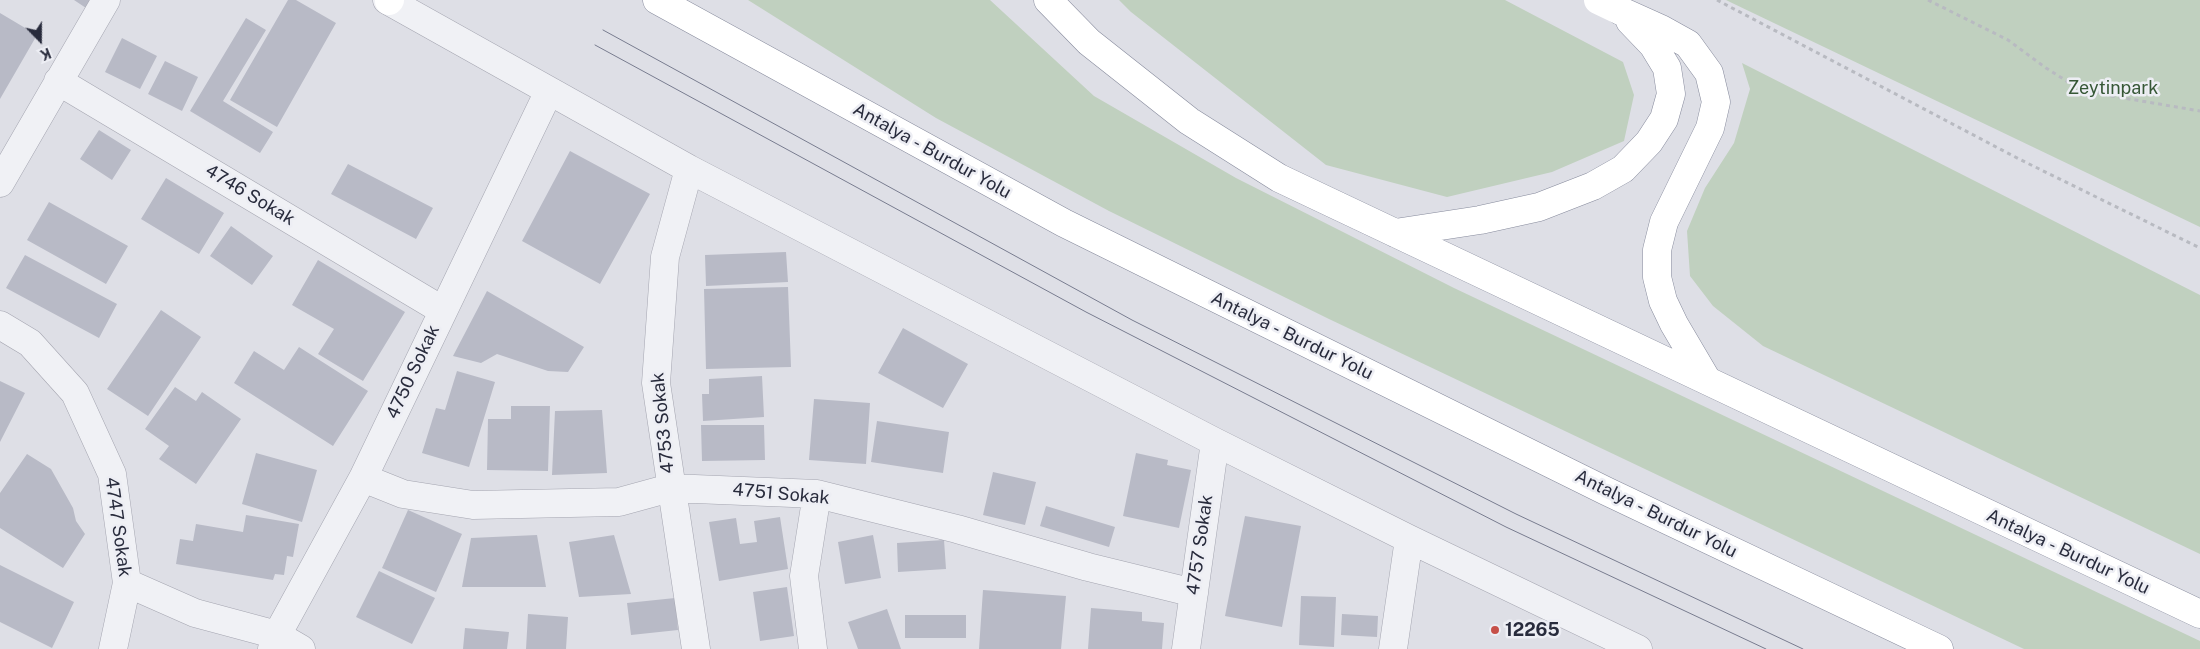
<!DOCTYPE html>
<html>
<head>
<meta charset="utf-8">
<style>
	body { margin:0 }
	#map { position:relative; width:2200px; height:649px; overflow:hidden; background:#dedfe6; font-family:"Public Sans",sans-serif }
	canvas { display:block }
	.north { position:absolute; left:15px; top:15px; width:50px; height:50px; -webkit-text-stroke:4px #edeef4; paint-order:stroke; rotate:158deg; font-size:14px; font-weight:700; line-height:20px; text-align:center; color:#282b3c }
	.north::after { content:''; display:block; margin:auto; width:18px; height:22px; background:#282b3c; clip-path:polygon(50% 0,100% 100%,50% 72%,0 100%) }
</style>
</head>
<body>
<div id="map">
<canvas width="2200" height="649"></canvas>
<div class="north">K</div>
</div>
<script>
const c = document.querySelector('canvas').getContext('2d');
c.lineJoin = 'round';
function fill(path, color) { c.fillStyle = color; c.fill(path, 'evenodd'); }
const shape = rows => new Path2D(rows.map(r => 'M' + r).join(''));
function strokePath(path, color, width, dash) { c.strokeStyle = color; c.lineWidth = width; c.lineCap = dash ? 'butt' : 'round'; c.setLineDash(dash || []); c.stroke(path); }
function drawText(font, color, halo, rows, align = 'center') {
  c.font = font + ' "Public Sans",sans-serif'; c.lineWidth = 5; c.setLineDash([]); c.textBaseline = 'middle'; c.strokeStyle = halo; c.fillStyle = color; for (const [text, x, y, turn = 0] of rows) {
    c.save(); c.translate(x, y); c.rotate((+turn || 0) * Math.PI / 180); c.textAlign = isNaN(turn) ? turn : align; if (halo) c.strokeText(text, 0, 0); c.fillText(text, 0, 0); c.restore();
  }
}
const green = shape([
	[748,0,990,0,1094,96,1236,178,1454,288,2200,641,2200,649,2024,649,1329,319,1109,211,936,118],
	[1119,0,1505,0,1623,62,1634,95,1624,141,1552,172,1447,197,1326,165,1131,12],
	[1726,0,2200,0,2200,227,1730,2],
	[1742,63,2200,295,2200,554,1763,346,1713,306,1690,276,1687,231,1705,188,1734,143,1750,89]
]);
const building = shape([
	[74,0,92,0,86,8],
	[288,0,296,0,336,23,277,127,230,100],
	[0,13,37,35,0,99],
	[246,18,266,30,223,101,273,132,260,153,190,111],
	[122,38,157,56,140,89,105,72],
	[165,61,198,77,182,111,148,94],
	[99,130,131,150,112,180,80,159],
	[570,151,650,194,600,284,522,241],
	[348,164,433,208,416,239,331,194],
	[166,178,224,213,199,254,141,219],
	[49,202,128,246,106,284,27,240],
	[231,226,273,256,252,285,210,256],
	[786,252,788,282,706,286,705,255],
	[25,255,117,304,99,338,6,288],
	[318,260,405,312,363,381,318,354,334,329,292,305],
	[788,287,791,367,706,369,704,289],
	[487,291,584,347,568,372,548,371,497,354,481,363,453,356],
	[161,310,201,337,148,416,107,389],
	[903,328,968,364,943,408,878,373],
	[299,347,368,391,333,446,234,383,254,351,284,370],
	[457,371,495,382,469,467,422,453,436,408,445,410],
	[762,376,764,417,703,421,702,394,709,394,709,379],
	[0,381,25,393,0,442],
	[175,387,196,401,202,392,241,419,196,484,159,459,169,446,145,429],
	[814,399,870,403,866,464,809,460],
	[511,406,550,406,548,471,487,470,488,419,511,419],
	[602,410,607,473,552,475,555,411],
	[877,421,949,432,943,473,871,462],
	[701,425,764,425,765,460,702,461],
	[256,453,317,470,302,522,242,504],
	[1136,453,1168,460,1167,465,1191,470,1179,528,1123,516],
	[27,454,51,469,73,508,76,521,85,534,63,568,0,528,0,493],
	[993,472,1036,482,1025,525,983,515],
	[1046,506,1115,527,1109,547,1040,526],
	[408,510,462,534,436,592,382,568],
	[246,515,299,524,293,557,287,556,284,575,275,574,273,580,176,564,180,539,193,541,196,524,243,532],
	[1245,516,1301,526,1282,627,1225,616],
	[780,517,788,569,719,581,709,522,736,518,740,544,757,542,754,521],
	[537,535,546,587,462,587,471,538],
	[614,535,631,594,579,597,569,542],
	[873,535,881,578,845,584,838,542],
	[944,540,946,569,898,572,897,543],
	[0,565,74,602,52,648,0,622],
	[379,571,435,598,412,644,356,617],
	[787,587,794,636,760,641,753,592],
	[983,590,1066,596,1061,649,979,649],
	[1301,596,1336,597,1334,647,1299,645],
	[675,598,678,630,631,635,627,603],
	[1091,608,1142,612,1142,621,1164,623,1162,649,1088,649],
	[887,609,901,649,858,649,848,622],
	[528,614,568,617,566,649,526,649],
	[1342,614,1378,616,1377,637,1341,635],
	[905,615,966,615,966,638,905,638],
	[465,628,509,632,507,649,463,649]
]);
const path = shape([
	[1717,0,2019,159,2200,248],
	[1928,0,2008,40,2046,68,2076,87,2112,96,2200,111]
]);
const street = shape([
	[387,0,689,169,1215,442,1409,539,1638,649],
	[58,81,442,310],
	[689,169,665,257,656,383,696,649],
	[0,183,106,0],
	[0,325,30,343,75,393,112,474,127,583,113,649],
	[363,478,403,494,473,505,619,502,670,488,817,494,957,529,1088,567,1194,593],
	[127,583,195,613,277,635,301,649],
	[272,649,277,635,363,478,549,91],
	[813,649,804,576,817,494],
	[1186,649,1215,442],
	[1393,649,1409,539]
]);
const secondary = shape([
	[1598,0,1621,11],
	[389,1,390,0]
]);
const highway = shape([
	[657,0,1064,223,1606,491,1939,649],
	[1048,0,1089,42,1189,121,1279,178,2200,614],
	[1621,11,1661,29,1688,44,1709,73,1716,102,1710,128,1664,222,1657,250,1657,277,1663,301,1674,324,1707,380],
	[1395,233,1480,220,1539,207,1593,186,1623,169,1649,142,1664,119,1671,94,1667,68,1653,45,1630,21]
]);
const tram = shape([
	[603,30,1132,320,1516,514,1803,649],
	[595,45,1086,312,1506,527,1766,649]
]);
const markers = [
	[1495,630,5,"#c64f48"]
];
const parkNames = [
	["Zeytinpark",2113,88]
];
const streetNames = [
	["Antalya - Burdur Yolu",932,151,29],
	["4746 Sokak",250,195,31],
	["Antalya - Burdur Yolu",1292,336,26],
	["4750 Sokak",413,372,-65],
	["4753 Sokak",663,423,-96],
	["4751 Sokak",781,494,5],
	["Antalya - Burdur Yolu",1656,514,26],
	["4747 Sokak",118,527,82],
	["4757 Sokak",1200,545,-82],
	["Antalya - Burdur Yolu",2068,552,25]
];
const poiNames = [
	["12265",1505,630]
];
fill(green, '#c0d0bf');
fill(building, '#b8bac6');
strokePath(street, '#a4a5b0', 29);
strokePath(highway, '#868a9c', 29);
strokePath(path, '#b8bac1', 3, [4, 4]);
strokePath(street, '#f0f1f5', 28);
strokePath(secondary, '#fff', 28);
strokePath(highway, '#fff', 28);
strokePath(tram, '#787c8f', 1);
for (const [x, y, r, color] of markers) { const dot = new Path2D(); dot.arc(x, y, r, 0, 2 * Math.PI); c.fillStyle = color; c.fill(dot); strokePath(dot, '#edeef4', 2); }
drawText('18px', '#365736', '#edeef4', parkNames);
drawText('18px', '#282b3c', '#edeef4', streetNames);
drawText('bold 18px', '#282b3c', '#edeef4', poiNames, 'left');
</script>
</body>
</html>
